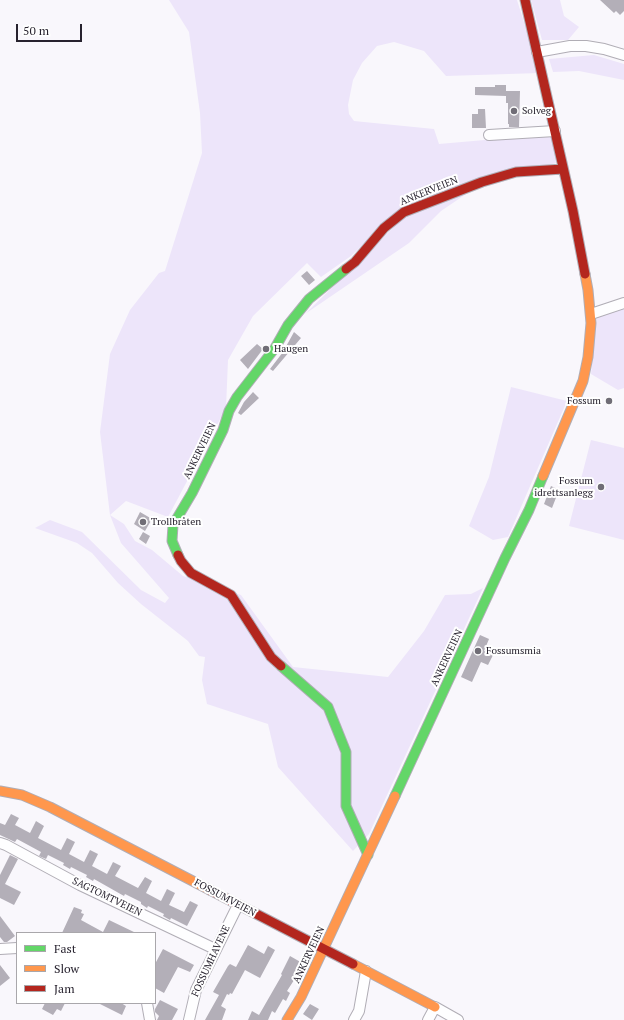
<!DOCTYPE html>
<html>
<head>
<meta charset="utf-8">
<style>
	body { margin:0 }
	#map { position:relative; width:624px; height:1020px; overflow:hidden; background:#f9f7fc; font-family:"PT Serif",serif }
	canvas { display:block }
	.legend { position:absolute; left:16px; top:932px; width:140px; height:72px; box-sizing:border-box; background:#fff; border:1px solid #a9a7ab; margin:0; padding:5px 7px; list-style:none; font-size:12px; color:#27222e }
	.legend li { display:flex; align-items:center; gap:8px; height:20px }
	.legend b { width:20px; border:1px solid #a9a7ab }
	.scale { position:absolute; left:16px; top:24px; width:66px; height:18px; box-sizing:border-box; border:2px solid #27222e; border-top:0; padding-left:5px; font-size:12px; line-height:14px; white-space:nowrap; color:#27222e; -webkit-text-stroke:3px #fff; paint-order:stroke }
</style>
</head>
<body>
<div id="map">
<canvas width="624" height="1020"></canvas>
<ul class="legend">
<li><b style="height:5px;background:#63d668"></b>Fast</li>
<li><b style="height:5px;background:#ff974d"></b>Slow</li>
<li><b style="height:5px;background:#b3261e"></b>Jam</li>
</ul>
<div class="scale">50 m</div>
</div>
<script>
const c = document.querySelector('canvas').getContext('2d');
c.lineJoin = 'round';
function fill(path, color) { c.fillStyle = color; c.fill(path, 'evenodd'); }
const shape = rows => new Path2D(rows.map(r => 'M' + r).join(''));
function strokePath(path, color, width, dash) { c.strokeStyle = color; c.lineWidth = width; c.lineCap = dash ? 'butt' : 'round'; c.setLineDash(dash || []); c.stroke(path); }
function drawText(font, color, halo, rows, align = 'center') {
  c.font = font + ' "PT Serif",serif'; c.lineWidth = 4; c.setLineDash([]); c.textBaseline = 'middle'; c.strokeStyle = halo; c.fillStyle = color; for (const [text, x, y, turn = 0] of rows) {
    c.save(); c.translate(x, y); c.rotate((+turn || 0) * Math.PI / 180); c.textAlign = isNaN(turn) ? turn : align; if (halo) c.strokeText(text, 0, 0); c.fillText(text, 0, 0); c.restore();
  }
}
const green = shape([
	[169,0,517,0,540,73,446,76,424,51,394,42,377,46,362,63,353,80,348,105,349,114,354,121,434,129,439,144,553,134,556,163,403,206,351,256,321,277,307,263,253,316,228,360,226,408,168,517,126,501,110,515,124,524,135,541,152,550,183,576,241,595,293,667,388,677,424,631,445,595,471,594,483,588,369,834,353,851,278,767,268,724,207,704,202,680,205,657,199,656,188,641,141,604,118,583,92,553,77,543,35,528,50,520,82,532,141,590,165,603,169,598,121,543,110,515,100,432,110,354,130,310,159,273,165,271,202,153,200,113,189,32],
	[531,0,560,0,564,16,579,27,568,40,542,40],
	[594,55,624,64,624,80,579,71,553,72,549,59],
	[475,188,441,211,409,243,305,314,407,214],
	[624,305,624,388,618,390,591,374,597,315],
	[511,387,567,401,508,537,493,540,469,526,489,477],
	[591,440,624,448,624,540,569,526]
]);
const building = shape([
	[600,0,624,0,624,11,620,15,616,11,614,13],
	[495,85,506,85,506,96,475,95,475,87,495,87],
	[506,91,520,91,519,127,509,127,509,124,508,124,508,103,506,103],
	[478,109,485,109,486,128,472,128,472,114,478,114],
	[307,271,315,280,309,285,301,276],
	[294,332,301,338,273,371,270,369,283,352],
	[257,344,263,349,248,369,240,360],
	[253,392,259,398,241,415,238,413,244,402],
	[551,486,559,490,552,508,544,504],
	[140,512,152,519,145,531,134,524],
	[143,532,150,536,146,544,139,539],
	[480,635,489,639,484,651,493,655,488,665,481,662,472,682,461,677],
	[11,814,19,818,15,825,30,833,36,821,44,826,38,838,61,850,67,838,75,842,69,854,84,862,90,850,98,854,92,866,107,874,113,862,121,866,115,876,138,888,145,877,152,881,146,893,161,901,167,889,175,893,169,905,184,912,190,901,198,905,187,926,171,918,170,920,163,916,164,914,148,906,147,908,141,904,141,902,125,894,124,896,94,879,93,881,86,877,87,875,71,867,70,869,63,865,64,863,48,855,46,859,39,856,41,852,17,839,15,842,0,835,0,823,5,825],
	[10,855,18,859,5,884,21,892,14,905,0,898,0,875],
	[74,907,82,910,81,913,84,914,81,920,103,932,109,920,136,933,62,933],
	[0,916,15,936,7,942,4,942,0,937],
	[248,945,264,954,268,946,275,950,260,978,245,970,232,994,230,993,229,995,227,994,221,1006,226,1009,222,1020,205,1020,219,995,213,992,228,966,230,964,236,967],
	[163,949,194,965,190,972,178,967,164,993,155,988,155,964],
	[290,956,304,964,299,977,298,978,296,977,287,991,290,993,286,1001,283,999,275,1013,272,1011,268,1020,248,1020,252,1011,259,1015,282,975,281,974],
	[0,965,10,978,0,986],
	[160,1000,178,1009,172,1020,157,1020,159,1016,155,1012,155,1009],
	[45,1003,65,1003,61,1011,57,1009,53,1015,42,1009],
	[98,1003,121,1003,126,1006,122,1015],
	[310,1004,319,1009,312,1020,303,1014]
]);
const street = shape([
	[537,52,570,46,586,46,604,49,624,55],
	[489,135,555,131],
	[591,314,624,303],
	[0,843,6,845,80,885,215,949],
	[0,949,17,948],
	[147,1003,150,1020],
	[189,1020,196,990,238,905],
	[354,1020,359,1011,366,971],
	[428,1020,435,1007,458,1020]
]);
const fast = shape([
	[178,555,172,541,173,525,192,493,223,430,229,411,237,397,275,348,288,325,309,299,346,269],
	[281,666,328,707,346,752,346,806,368,855],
	[395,796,505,558,529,510,543,476]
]);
const slow = shape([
	[543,476,583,381,588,357,591,323,588,290,585,274],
	[0,791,22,795,50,807,210,890],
	[353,964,435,1007],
	[287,1020,301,997,395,796]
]);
const jam = shape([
	[525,0,573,211,585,274],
	[346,269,355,262,384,228,404,212,482,182,516,172,563,169],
	[178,555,181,561,191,573,231,595,271,657,281,666],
	[210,890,353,964]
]);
const markers = [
	[514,111,4,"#706d76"],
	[266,349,4,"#706d76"],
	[609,401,4,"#706d76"],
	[601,487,4,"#706d76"],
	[143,522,4,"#706d76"],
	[478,651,4,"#706d76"]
];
const poiNames = [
	["Solveg",522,111],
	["Haugen",274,349],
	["Fossum",601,401,"right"],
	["Fossum",593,481,"right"],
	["idrettsanlegg",593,493,"right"],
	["Trollbråten",151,522],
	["Fossumsmia",486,651]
];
const streetNames = [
	["ANKERVEIEN",429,191,-22],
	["ANKERVEIEN",200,451,-64],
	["ANKERVEIEN",447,658,-65],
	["SAGTOMTVEIEN",107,897,26],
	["FOSSUMVEIEN",225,898,28],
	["ANKERVEIEN",309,955,-65],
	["FOSSUMHAVENE",211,961,-65]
];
fill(green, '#ede5fa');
fill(building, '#b3afb8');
strokePath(street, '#b0adb5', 12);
strokePath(fast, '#b0adb5', 11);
strokePath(slow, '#b0adb5', 11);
strokePath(jam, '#b0adb5', 11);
strokePath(street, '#fefeff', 10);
strokePath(fast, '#63d668', 9);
strokePath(slow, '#ff974d', 9);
strokePath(jam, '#b3261e', 9);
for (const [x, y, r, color] of markers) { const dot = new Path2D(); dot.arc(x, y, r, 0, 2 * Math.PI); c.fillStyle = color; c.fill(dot); strokePath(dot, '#fff', 1.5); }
drawText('10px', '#27222e', '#fff', poiNames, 'left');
drawText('10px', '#27222e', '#fff', streetNames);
</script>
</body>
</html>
